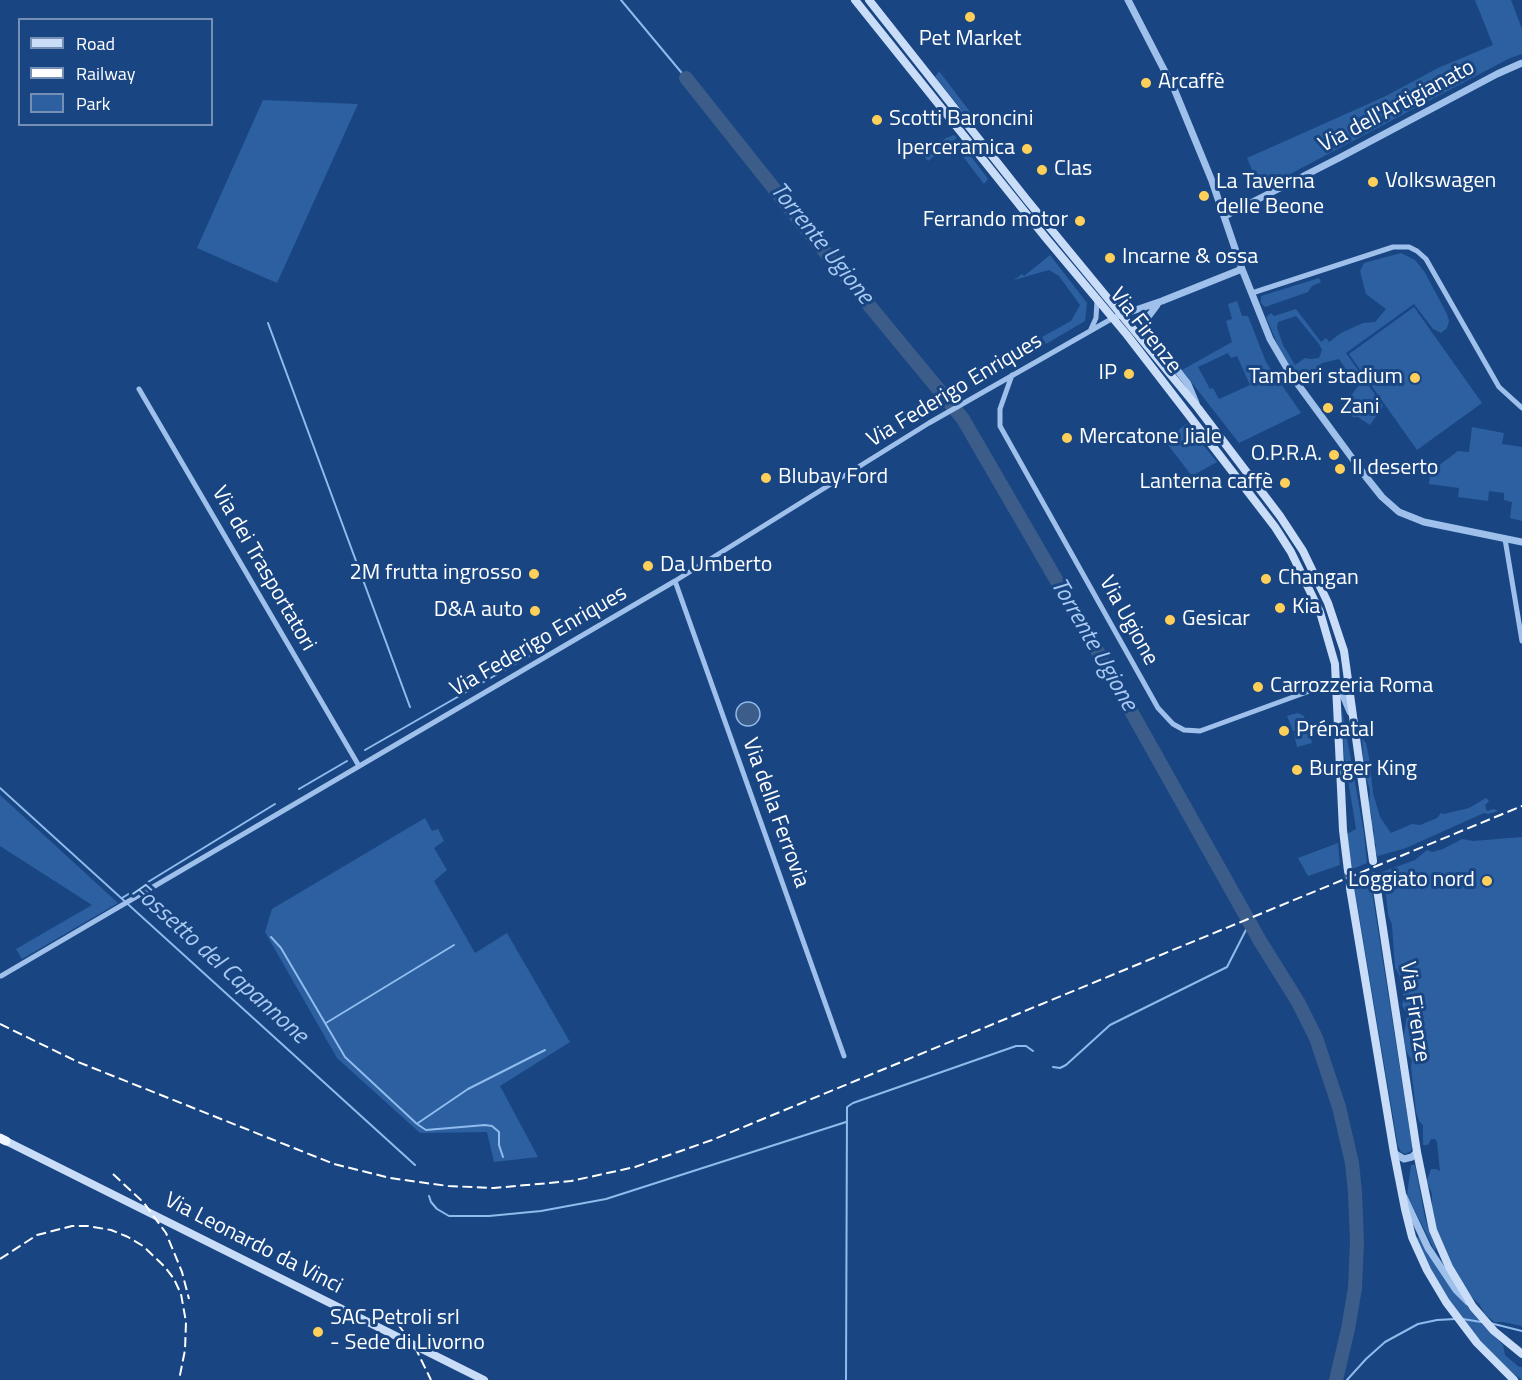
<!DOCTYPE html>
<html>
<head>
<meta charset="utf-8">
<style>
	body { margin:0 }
	#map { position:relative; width:1522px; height:1380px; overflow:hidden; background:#194682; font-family:"Titillium Web",sans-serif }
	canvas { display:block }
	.legend { position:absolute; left:18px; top:18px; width:195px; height:108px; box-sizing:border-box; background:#194682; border:2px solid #7590b4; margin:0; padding:8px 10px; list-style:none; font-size:18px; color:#fff }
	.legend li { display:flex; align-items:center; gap:12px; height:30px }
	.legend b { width:30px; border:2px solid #7590b4 }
</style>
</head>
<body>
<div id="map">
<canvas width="1522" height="1380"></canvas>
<ul class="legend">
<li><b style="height:8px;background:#caddf8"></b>Road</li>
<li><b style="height:8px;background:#fff"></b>Railway</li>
<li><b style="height:16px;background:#2c60a1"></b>Park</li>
</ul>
</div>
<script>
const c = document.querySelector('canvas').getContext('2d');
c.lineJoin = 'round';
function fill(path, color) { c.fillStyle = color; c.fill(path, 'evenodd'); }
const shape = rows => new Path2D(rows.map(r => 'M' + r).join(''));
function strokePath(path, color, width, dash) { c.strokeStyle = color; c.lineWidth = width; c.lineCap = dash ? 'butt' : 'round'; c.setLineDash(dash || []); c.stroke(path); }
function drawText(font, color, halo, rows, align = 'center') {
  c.font = font + ' "Titillium Web",sans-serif'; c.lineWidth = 6; c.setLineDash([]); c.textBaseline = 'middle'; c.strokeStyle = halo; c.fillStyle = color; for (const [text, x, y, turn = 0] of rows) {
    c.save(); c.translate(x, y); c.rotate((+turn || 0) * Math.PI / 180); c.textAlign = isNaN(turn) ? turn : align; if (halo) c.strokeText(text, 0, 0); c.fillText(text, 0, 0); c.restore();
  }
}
const green = shape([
	[1475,0,1511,0,1522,29,1522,54,1510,58,1294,172,1262,191,1259,180,1257,181,1247,158,1384,97,1438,68,1493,45],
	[939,71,971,113,966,115,935,77],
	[263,100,358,104,277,283,197,248],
	[954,135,957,138,928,161,924,156,946,138],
	[964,147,988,179,984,184,958,150],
	[1401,253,1415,260,1424,271,1447,314,1449,321,1447,328,1441,333,1433,329,1414,304,1346,353,1383,406,1370,425,1358,417,1353,417,1348,413,1347,401,1359,385,1354,380,1350,383,1351,377,1339,359,1322,363,1302,382,1293,367,1291,368,1279,348,1266,317,1271,313,1274,316,1296,309,1321,342,1326,338,1329,342,1341,333,1363,323,1375,322,1386,309,1366,294,1360,271,1364,263],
	[1296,316,1319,344,1322,350,1319,358,1310,359,1305,358,1295,365,1283,345,1277,328,1278,322],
	[1050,255,1087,303,1085,321,1046,344,1042,337,1071,321,1080,305,1059,276,1049,270,1014,280,1022,274,1024,276],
	[1319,278,1321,282,1312,286,1308,292,1265,307,1261,303,1261,296],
	[1237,301,1242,316,1248,316,1266,362,1301,413,1239,443,1182,370,1232,342,1226,321,1232,319,1228,304],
	[1228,353,1231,358,1237,356,1250,385,1219,399,1213,388,1210,389,1198,367],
	[1414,307,1482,403,1417,450,1349,354],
	[1186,424,1217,462,1192,476,1165,441],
	[1472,427,1504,433,1502,444,1522,447,1522,521,1510,518,1512,502,1504,500,1504,493,1489,491,1488,501,1458,497,1459,488,1429,484,1430,472,1458,451,1469,452],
	[1342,710,1364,833,1367,863,1350,870,1347,834,1356,829,1344,755],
	[1298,713,1304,716,1307,727,1293,731,1287,716],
	[1308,729,1312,743,1297,747,1294,734],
	[1362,738,1366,743,1369,757,1373,793,1380,817,1391,833,1412,824,1420,825,1437,818,1441,813,1444,814,1469,808,1486,798,1489,801,1485,805,1487,811,1494,809,1498,811,1488,814,1484,813,1406,848,1378,856,1375,852,1376,844,1373,841,1374,829,1370,825,1372,818,1369,805,1370,790,1364,771],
	[0,795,118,903,22,959,16,949,92,905,0,846],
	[425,818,432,831,438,829,444,841,434,848,447,870,434,881,475,953,507,933,570,1042,500,1086,538,1157,494,1162,487,1132,420,1133,337,1058,265,932,272,909],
	[1522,837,1522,1326,1503,1322,1494,1322,1485,1314,1479,1304,1467,1292,1437,1237,1432,1210,1432,1194,1427,1181,1431,1169,1436,1169,1440,1171,1437,1142,1435,1139,1431,1139,1428,1145,1423,1145,1423,1125,1419,1121,1416,1112,1411,1067,1412,1060,1407,1053,1405,1046,1404,1035,1407,1015,1402,1005,1404,998,1399,974,1395,968,1392,925,1388,914,1386,895,1379,878,1382,872,1415,860,1427,850,1432,852,1443,849,1462,839,1473,841],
	[1338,843,1340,865,1308,876,1298,858],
	[1370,879,1412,1146,1411,1151,1405,1154,1401,1152,1398,1146,1354,885],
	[1411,1165,1415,1165,1425,1218,1436,1248,1435,1251,1407,1195],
	[1419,1237,1431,1258,1452,1289,1486,1328,1503,1345,1505,1355,1519,1367,1522,1367,1522,1380,1500,1363,1482,1345,1448,1301,1428,1267,1418,1243,1417,1238]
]);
const water = shape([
	'736 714a12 12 0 1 1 24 0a12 12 0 1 1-24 0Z'
]);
const stream = shape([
	[621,0,686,78],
	[268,323,410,707],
	[365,750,529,656],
	[0,788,415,1165],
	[299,789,347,761],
	[122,898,275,804],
	[271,937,281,948,345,1057,417,1124,426,1130,485,1125,492,1126,499,1132,499,1145,503,1157],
	[326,1023,454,945],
	[1053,1067,1060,1068,1066,1065,1110,1025,1227,967,1250,922],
	[418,1123,468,1089,545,1050],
	[429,1196,431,1202,437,1209,449,1216,489,1216,541,1211,606,1199,846,1122],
	[1463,1319,1481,1322],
	[1490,1323,1522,1331],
	[846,1380,847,1107,853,1103,1016,1046,1026,1046,1033,1051],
	[1347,1380,1366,1359,1385,1342,1418,1324,1437,1320,1455,1319]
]);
const river = shape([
	[686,78,807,230,963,419,1094,645,1260,941,1298,1002,1316,1038,1339,1107,1352,1163,1355,1192,1357,1242,1355,1288,1348,1329,1336,1380]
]);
const secondaryTunnel = shape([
	[1348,871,1350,888]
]);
const minor = shape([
	[1252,293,1393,247,1409,247,1417,251,1426,259,1499,387,1522,408],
	[1091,329,1096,318,1097,300],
	[1012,375,1000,409,1000,426,1158,708,1173,724,1184,730,1200,731,1337,681],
	[139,389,359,766],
	[1505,539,1522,641],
	[675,581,844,1056],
	[1,976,675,581,929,423,1113,318]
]);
const tertiary = shape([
	[1128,0,1175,91,1212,181,1242,269,1270,339,1291,375,1366,477,1382,497,1399,512,1424,522,1522,542],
	[1225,216,1339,158,1497,74,1522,63],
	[1157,305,1148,317,1146,324,1147,331,1188,384,1196,403],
	[1118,316,1162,301,1242,269],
	[1337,681,1350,712],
	[1394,1153,1404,1159,1412,1157,1417,1152],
	[1404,1197,1428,1248,1456,1290,1468,1302]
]);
const secondary = shape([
	[855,0,1045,237,1127,335,1275,527,1291,552,1320,612,1335,664,1343,830,1348,871],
	[869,0,1027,200,1198,408,1280,516,1303,551,1328,603,1344,651,1373,861],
	[1375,876,1417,1152,1433,1230,1449,1267,1473,1307,1494,1331,1522,1354],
	[1350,888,1394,1153,1405,1209,1412,1237,1427,1270,1446,1302,1477,1343,1514,1380],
	[6,1141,484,1380]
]);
const trunk = shape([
	[0,1138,6,1141]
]);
const rail = shape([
	[0,1024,78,1062,334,1164,390,1178,448,1186,494,1188,571,1181,635,1167,712,1140,1522,806],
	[113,1174,144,1203,166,1233,182,1272,189,1299],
	[0,1259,37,1235,72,1226,88,1226,111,1230,128,1237,143,1246,165,1267,174,1279,181,1294,186,1322,185,1350,179,1380],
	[388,1312,414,1345,431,1380]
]);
const markers = [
	[970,17,6,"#fed059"],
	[1146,83,6,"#fed059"],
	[877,120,6,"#fed059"],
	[1027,149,6,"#fed059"],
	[1042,170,6,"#fed059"],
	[1373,182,6,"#fed059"],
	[1204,196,6,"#fed059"],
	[1080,221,6,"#fed059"],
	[1110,258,6,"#fed059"],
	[1129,374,6,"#fed059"],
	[1415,378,6,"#fed059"],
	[1328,408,6,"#fed059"],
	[1067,438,6,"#fed059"],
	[1334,455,6,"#fed059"],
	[1340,469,6,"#fed059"],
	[766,478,6,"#fed059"],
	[1285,483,6,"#fed059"],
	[648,566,6,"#fed059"],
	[534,574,6,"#fed059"],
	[1266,579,6,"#fed059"],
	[1280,608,6,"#fed059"],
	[535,611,6,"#fed059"],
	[1170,620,6,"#fed059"],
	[1258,687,6,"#fed059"],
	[1284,731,6,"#fed059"],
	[1297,770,6,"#fed059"],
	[1487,881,6,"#fed059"],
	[318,1332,6,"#fed059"]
];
const poiNames = [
	["Pet Market",970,40,"center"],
	["Arcaffè",1158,83],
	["Scotti Baroncini",889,120],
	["Iperceramica",1015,149,"right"],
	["Clas",1054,170],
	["Volkswagen",1385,182],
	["La Taverna",1216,183],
	["delle Beone",1216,208],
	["Ferrando motor",1068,221,"right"],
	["Incarne & ossa",1122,258],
	["IP",1117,374,"right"],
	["Tamberi stadium",1403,378,"right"],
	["Zani",1340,408],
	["Mercatone Jiale",1079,438],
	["O.P.R.A.",1322,455,"right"],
	["Il deserto",1352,469],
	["Blubay Ford",778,478],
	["Lanterna caffè",1273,483,"right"],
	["Da Umberto",660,566],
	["2M frutta ingrosso",522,574,"right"],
	["Changan",1278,579],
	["Kia",1292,608],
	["D&A auto",523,611,"right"],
	["Gesicar",1182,620],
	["Carrozzeria Roma",1270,687],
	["Prénatal",1296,731],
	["Burger King",1309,770],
	["Loggiato nord",1475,881,"right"],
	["SAC Petroli srl",330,1319],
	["- Sede di Livorno",330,1344]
];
const streetNames = [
	["Via dell'Artigianato",1397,107,-28],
	["Via Firenze",1145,331,52],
	["Via Federigo Enriques",955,391,-31],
	["Via dei Trasportatori",263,569,60],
	["Via Ugione",1128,621,61],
	["Via Federigo Enriques",539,642,-30],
	["Via della Ferrovia",775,813,70],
	["Via Firenze",1414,1012,81],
	["Via Leonardo da Vinci",253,1244,27]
];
const waterNames = [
	["Torrente Ugione",821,244,51],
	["Torrente Ugione",1093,645,60],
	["Fossetto del Capannone",219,964,42]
];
fill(green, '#2c60a1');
fill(water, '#3c5d89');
strokePath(water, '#90bbed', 1.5);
strokePath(stream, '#90bbed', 2);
strokePath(river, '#3c5d89', 14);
strokePath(secondaryTunnel, '#3c6295', 8, [8, 4]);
strokePath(minor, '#9ec0eb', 5);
strokePath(tertiary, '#9ec0eb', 7);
strokePath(secondary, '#caddf8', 8);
strokePath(trunk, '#f0f6ff', 9);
strokePath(rail, '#fff', 2, [10, 4.5]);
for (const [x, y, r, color] of markers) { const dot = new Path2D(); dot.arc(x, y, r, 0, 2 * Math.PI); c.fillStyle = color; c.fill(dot); strokePath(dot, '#194682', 2); }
drawText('22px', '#fff', '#194682', poiNames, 'left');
drawText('22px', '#fff', '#194682', streetNames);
drawText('italic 24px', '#a9caf3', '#194682', waterNames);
</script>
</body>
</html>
